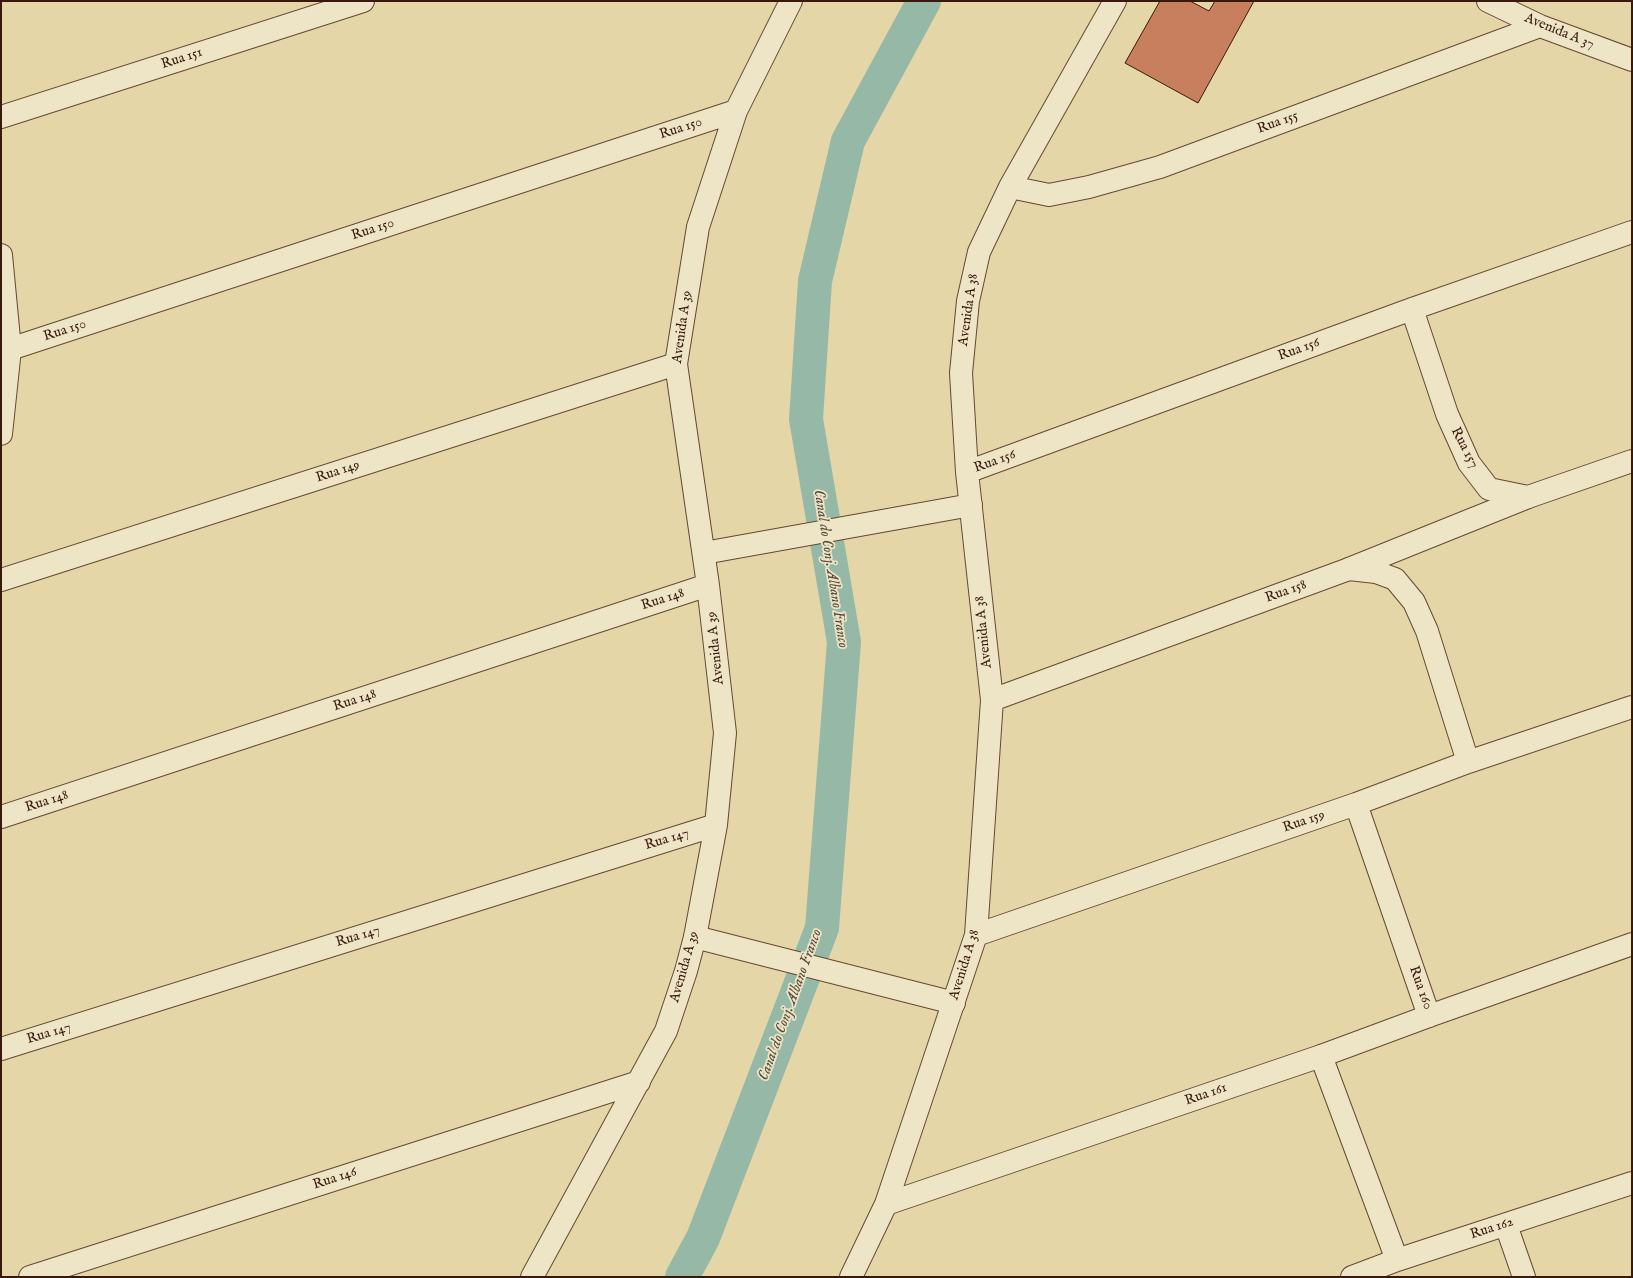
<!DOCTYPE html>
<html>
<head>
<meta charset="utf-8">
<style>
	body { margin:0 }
	#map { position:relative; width:1633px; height:1278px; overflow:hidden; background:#e5d6a8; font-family:"IM FELL English",serif }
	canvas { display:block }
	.frame { position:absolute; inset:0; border:2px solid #39190c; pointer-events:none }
</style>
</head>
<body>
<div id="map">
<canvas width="1633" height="1278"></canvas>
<div class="frame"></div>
</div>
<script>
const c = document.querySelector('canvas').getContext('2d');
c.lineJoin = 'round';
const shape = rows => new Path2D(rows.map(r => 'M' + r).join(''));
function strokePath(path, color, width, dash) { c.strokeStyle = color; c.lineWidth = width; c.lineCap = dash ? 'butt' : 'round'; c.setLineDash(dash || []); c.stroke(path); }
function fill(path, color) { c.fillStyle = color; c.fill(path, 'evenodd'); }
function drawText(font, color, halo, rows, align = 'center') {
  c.font = font + ' "IM FELL English",serif'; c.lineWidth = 3.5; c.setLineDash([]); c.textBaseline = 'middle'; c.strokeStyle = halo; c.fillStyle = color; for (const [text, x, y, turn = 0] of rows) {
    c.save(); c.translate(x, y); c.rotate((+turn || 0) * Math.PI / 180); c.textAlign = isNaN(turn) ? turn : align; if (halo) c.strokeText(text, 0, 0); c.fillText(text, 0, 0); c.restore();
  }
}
const canal = shape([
	[682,1277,703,1238,822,928,844,642,806,419,815,281,848,141,924,1]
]);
const building = shape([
	[1160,1,1190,1,1209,11,1215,1,1254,1,1198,103,1125,63,1160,1]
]);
const pedestrian = shape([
	[704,553,971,505],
	[1349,569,1528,497],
	[695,937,954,1003],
	[1321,1056,1429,1016]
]);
const minor = shape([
	[1488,1,1540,26,1632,60],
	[1,117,363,1],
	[1010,187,1049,195,1089,187,1160,167,1540,26],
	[1,255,10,349,1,434],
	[1412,309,1447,414,1469,463,1489,489,1528,497,1632,461],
	[10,349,736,111],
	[967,472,1412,309,1632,232],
	[1,580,676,364],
	[992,700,1349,569,1376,572,1395,579,1414,602,1427,631,1468,762],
	[1356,804,1429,1016,1632,944],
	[1,817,708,585],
	[976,935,1356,804,1468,762,1632,707],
	[1,1049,716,825],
	[886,1204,1321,1056,1397,1260],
	[1506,1225,1524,1277],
	[30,1277,639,1082],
	[532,1277,666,1031,686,971,695,937,716,825,725,733,708,585,676,364,698,227,736,111,791,1],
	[851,1277,886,1204,976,935,992,700,967,472,961,373,968,301,979,252,1010,187,1115,1],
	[1352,1277,1397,1260,1632,1183]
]);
const streetNames = [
	["Avenida A 37",1559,32,22],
	["Rua 151",182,59,-18],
	["Rua 155",1278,123,-20],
	["Rua 150",681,129,-18],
	["Rua 150",373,230,-18],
	["Avenida A 38",969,310,-82],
	["Avenida A 39",683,327,-82],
	["Rua 150",65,331,-18],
	["Rua 156",1299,350,-20],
	["Rua 157",1464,448,62],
	["Rua 156",995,462,-20],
	["Rua 149",338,472,-18],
	["Rua 158",1286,592,-20],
	["Rua 148",663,600,-18],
	["Avenida A 38",984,632,-96],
	["Avenida A 39",716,648,-96],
	["Rua 148",355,701,-18],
	["Rua 148",47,802,-18],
	["Rua 159",1304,822,-19],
	["Rua 147",667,840,-17],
	["Rua 147",358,937,-17],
	["Avenida A 38",965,965,-73],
	["Avenida A 39",685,967,-74],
	["Rua 160",1420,988,70],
	["Rua 147",49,1034,-17],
	["Rua 161",1206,1095,-19],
	["Rua 146",335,1179,-18],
	["Rua 162",1492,1229,-18]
];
const waterNames = [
	["Canal do Conj. Albano Franco",830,569,81],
	["Canal do Conj. Albano Franco",791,1005,-70]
];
strokePath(canal, '#96b9a7', 34);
fill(building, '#c87f5d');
strokePath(building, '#39190c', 1);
strokePath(pedestrian, '#644833', 24);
strokePath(minor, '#644833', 24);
strokePath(pedestrian, '#eee4c6', 22);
strokePath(minor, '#eee4c6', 22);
drawText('14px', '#39190c', '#eee4c6', streetNames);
drawText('italic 15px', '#55493a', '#eee4c6', waterNames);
</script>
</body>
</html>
